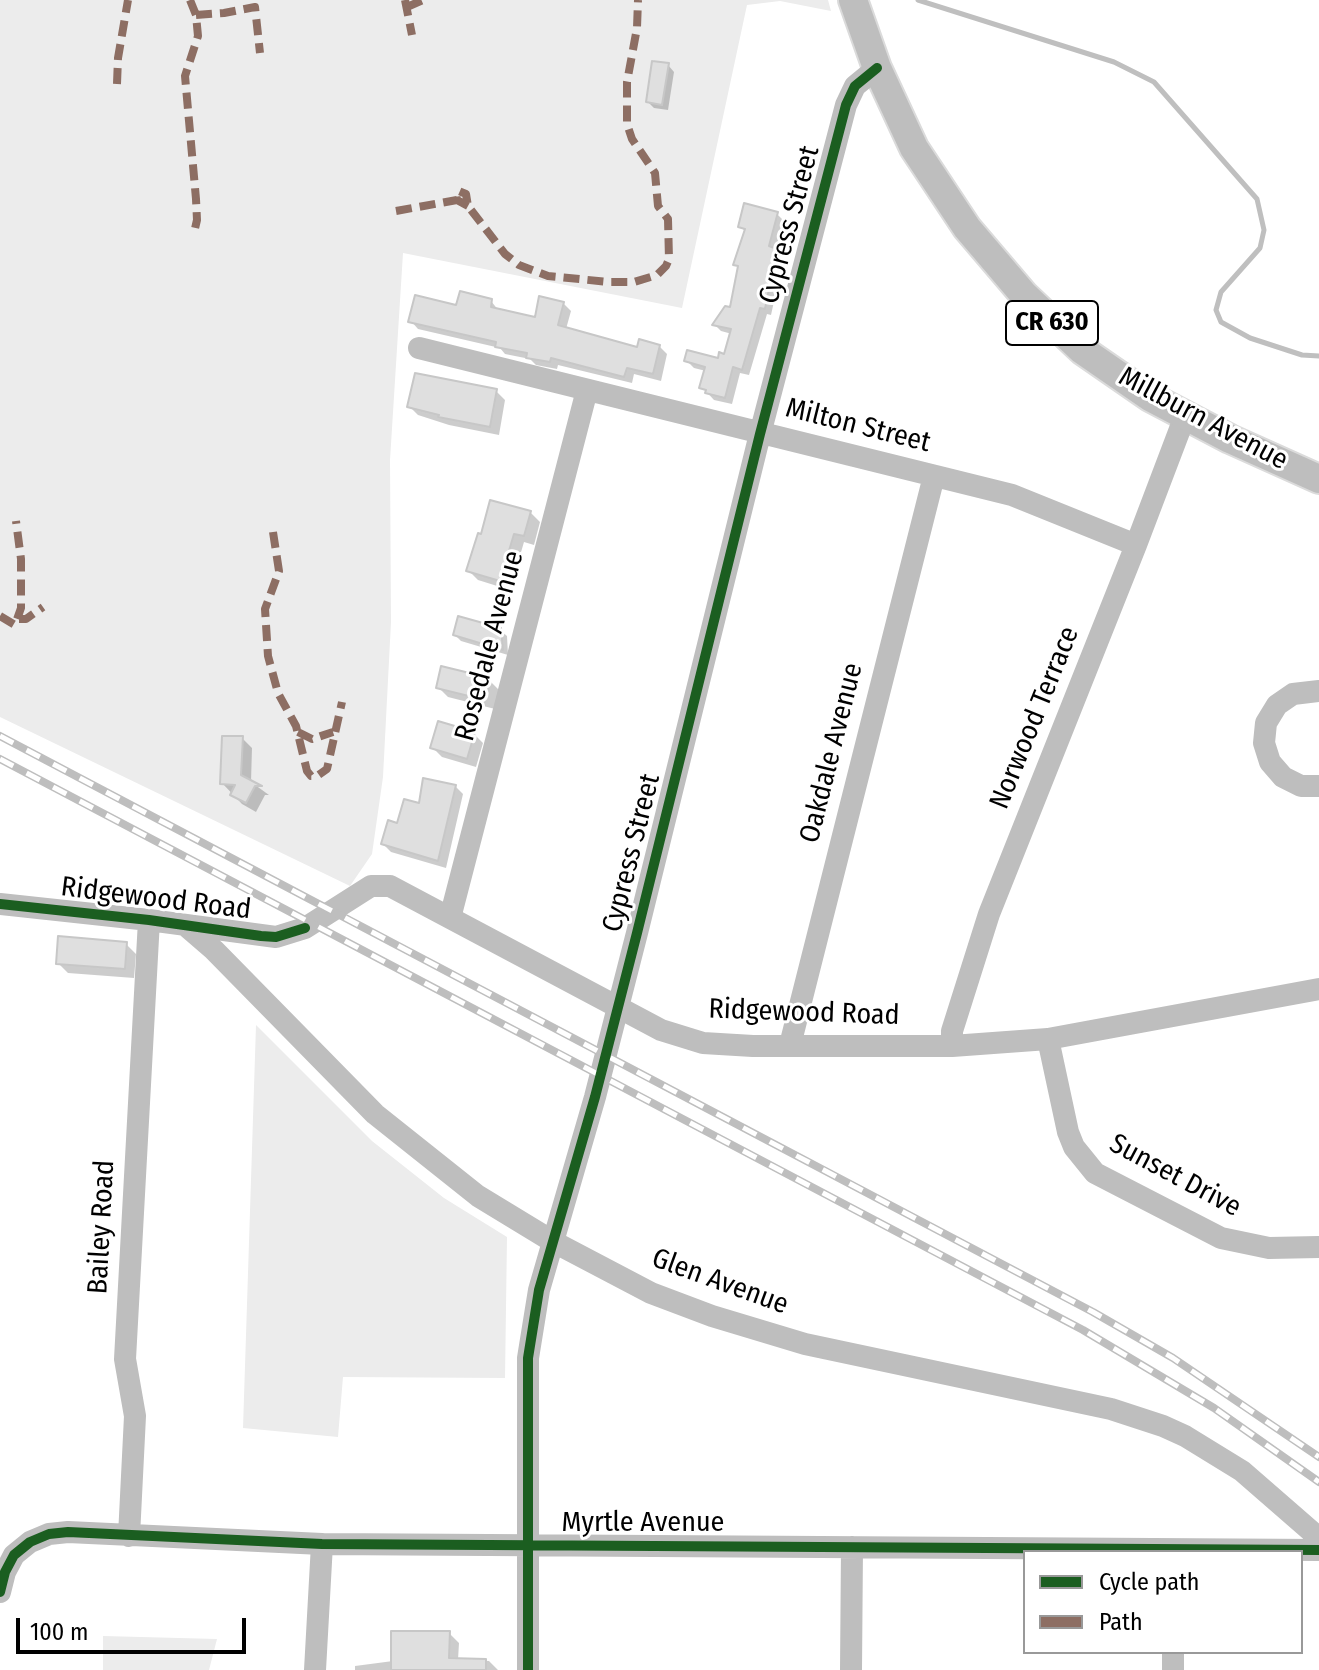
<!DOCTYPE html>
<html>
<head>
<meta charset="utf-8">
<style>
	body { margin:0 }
	#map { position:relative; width:1319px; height:1670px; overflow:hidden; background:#fff; font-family:"Fira Sans Condensed",sans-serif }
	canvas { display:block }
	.legend { position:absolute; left:1023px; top:1550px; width:280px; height:104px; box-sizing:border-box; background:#fff; border:2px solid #999; margin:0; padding:10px 14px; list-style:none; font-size:24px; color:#000 }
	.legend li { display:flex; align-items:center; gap:16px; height:40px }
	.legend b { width:40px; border:2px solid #999 }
	.scale { position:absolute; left:16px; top:1618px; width:230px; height:36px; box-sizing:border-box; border:4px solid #000; border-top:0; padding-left:10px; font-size:24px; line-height:28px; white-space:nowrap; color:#000; -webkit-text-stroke:6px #fff; paint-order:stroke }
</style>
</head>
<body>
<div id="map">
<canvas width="1319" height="1670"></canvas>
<ul class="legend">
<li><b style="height:10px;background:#1b5e20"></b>Cycle path</li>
<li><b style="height:10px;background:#8d6e63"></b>Path</li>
</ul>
<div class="scale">100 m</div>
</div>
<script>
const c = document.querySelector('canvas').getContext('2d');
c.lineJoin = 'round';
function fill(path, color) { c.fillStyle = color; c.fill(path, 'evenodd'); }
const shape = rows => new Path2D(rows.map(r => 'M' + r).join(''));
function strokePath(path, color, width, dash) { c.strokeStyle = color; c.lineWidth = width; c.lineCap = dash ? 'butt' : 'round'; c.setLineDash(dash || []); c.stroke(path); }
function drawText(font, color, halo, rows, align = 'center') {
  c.font = font + ' "Fira Sans Condensed",sans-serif'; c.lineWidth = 6; c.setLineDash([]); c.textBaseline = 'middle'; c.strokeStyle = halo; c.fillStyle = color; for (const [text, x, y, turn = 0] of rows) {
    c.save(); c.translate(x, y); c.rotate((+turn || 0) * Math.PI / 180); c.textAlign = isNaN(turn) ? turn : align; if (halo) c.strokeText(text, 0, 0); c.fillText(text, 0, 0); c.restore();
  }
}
const green = shape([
	[0,0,828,0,831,11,780,1,747,5,682,308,403,253,390,460,391,622,383,777,372,854,350,886,0,717],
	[256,1025,372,1141,444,1198,507,1237,505,1378,343,1377,338,1437,243,1428],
	[103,1636,217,1639,209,1670,103,1670]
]);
const shadow = shape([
	[668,65,674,72,668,110,654,108,648,102],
	[777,214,784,221,776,251,783,258,774,286,777,288,771,315,767,314,749,375,740,373,732,404,714,400,702,387,706,371,694,368,687,361,719,360,726,356,732,334,721,331,714,324,732,309,740,269,735,264,746,232,740,226],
	[491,301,499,311,536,319,563,303,571,311,566,329,639,350,659,346,667,354,661,381,634,374,632,383,558,365,557,369,536,365,530,359,505,354,500,348,418,329,411,321,458,307],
	[496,391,505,400,499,435,449,425,418,415,409,406],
	[530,512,540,522,534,545,524,542,510,590,478,580,468,570,483,536],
	[500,630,507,636,508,655,461,641,455,635],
	[489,680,499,690,495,709,448,697,438,687],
	[474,734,483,743,476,767,442,757,432,747],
	[242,738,252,748,251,782,269,795,265,795,256,812,242,804,222,783],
	[455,786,463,794,446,868,391,852,383,844,398,825,420,805],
	[126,944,136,954,134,978,68,973,58,963],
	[449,1633,459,1643,458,1660,489,1661,498,1670,355,1670,355,1666,393,1661]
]);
const stream = shape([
	[918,0,1114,62,1154,82,1257,199,1264,230,1260,248,1221,292,1216,310,1221,322,1250,338,1302,355,1319,356]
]);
const building = shape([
	[652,61,669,63,662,105,646,102,652,61],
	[744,203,778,212,769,246,777,249,768,279,771,279,765,309,760,308,742,370,733,367,725,398,705,393,706,390,699,388,705,367,684,361,687,350,718,358,719,352,724,354,731,329,712,325,725,306,730,307,738,266,733,265,745,229,738,227,744,203],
	[460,291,492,299,491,307,535,317,539,296,564,302,558,325,637,347,639,339,660,345,653,374,627,368,624,377,551,358,550,362,526,358,527,353,495,347,496,342,408,322,415,295,456,305,460,291],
	[415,373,497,389,490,427,438,417,439,415,407,407,415,373],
	[490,500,531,511,524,536,514,534,500,581,466,571,478,533,481,534,490,500],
	[458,616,501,628,503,650,453,635,458,616],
	[441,666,490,678,485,700,436,688,441,666],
	[438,721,475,732,467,759,430,748,438,721],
	[222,736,243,736,241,775,262,786,255,786,246,803,230,795,235,785,220,784,222,736],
	[423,778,456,785,438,861,381,844,388,820,397,823,404,799,419,803,423,778],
	[58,936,127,942,125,969,56,964,58,936],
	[391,1631,450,1631,449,1658,486,1659,486,1670,391,1670,391,1631]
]);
const minor = shape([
	[419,348,1012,495,1136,545],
	[1319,691,1293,694,1277,705,1266,723,1264,743,1270,762,1283,777,1301,786,1319,786],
	[0,904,149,920,276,937,305,928,371,886,390,886,661,1030,703,1043,753,1046,952,1046,1048,1039,1319,989],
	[450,918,587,390],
	[185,925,214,950,375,1114,478,1196,552,1241,651,1293,712,1316,805,1344,1111,1409,1163,1426,1185,1436,1242,1471,1319,1538],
	[1048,1039,1068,1132,1074,1147,1095,1173,1221,1238,1269,1248,1319,1247],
	[790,1045,934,476],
	[952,1046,952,1031,989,914,1136,545,1185,416],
	[129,1536,135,1416,125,1359,149,920],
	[0,1592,5,1572,14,1555,30,1542,49,1534,68,1532,322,1544,1319,1550],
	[315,1670,322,1544],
	[528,1670,528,1358,539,1290,595,1097,637,933,760,434,846,105,855,86,877,68],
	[851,1670,852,1547],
	[1173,1670,1173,1652]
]);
const major = shape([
	[853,0,877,68,914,148,967,228,1024,295,1082,350,1150,397,1230,439,1319,479]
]);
const rail = shape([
	[0,736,1093,1312,1173,1358,1319,1457],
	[0,759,1083,1330,1214,1408,1319,1482]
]);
const quiet = shape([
	[190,0,196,15,198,36,185,76,196,199,197,220,194,233],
	[405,0,412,35],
	[407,7,423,0],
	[196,15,224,13,255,7,260,53],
	[117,84,118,58,128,0],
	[468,206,457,200,456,193,459,191,466,194,468,206,505,254,519,265,548,276,609,282,634,282,657,275,666,266,669,259,668,219,658,206,655,173,632,139,627,124,627,82,637,28,638,0],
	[396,211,457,200],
	[273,532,279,571,265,609,268,656,278,693,296,726,307,771,311,776,317,776,327,769,342,702],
	[0,616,15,625,21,608,21,559,16,521],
	[19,619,26,619,43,607],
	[298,732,312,739,333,732]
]);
const cycleway = shape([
	[0,904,149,920,261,936,276,937,305,928],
	[0,1592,5,1572,14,1555,30,1542,49,1534,68,1532,322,1544,1319,1550],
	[528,1670,528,1358,539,1290,595,1097,637,933,760,434,846,105,855,86,877,68]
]);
const shields = [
	[1052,323,92]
];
const shieldNames = [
	["CR 630",1052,323]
];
const streetNames = [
	["Cypress Street",790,225,-75],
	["Millburn Avenue",1203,419,28],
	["Milton Street",858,426,14],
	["Rosedale Avenue",490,646,-75],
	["Norwood Terrace",1035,718,-68],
	["Oakdale Avenue",832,753,-76],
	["Cypress Street",632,853,-76],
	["Ridgewood Road",156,899,7],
	["Ridgewood Road",804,1013,2],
	["Sunset Drive",1175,1176,28],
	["Bailey Road",102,1227,-87],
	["Glen Avenue",720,1282,20],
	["Myrtle Avenue",643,1523]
];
fill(green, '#ececec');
fill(shadow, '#0003');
strokePath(stream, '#bfbfbf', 5);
fill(building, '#dfdfdf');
strokePath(building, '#c7c7c7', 2);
strokePath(major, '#dbdbdb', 32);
strokePath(minor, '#bebebe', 22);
strokePath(major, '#bebebe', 28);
strokePath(rail, '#bebebe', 8);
strokePath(rail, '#fff', 5, [15]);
strokePath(quiet, '#8d6e63', 8, [16, 8]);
strokePath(cycleway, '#1b5e20', 10);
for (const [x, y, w] of shields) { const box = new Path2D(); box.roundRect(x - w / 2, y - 22, w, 44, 6); c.fillStyle = '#fff'; c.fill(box); strokePath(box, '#000', 2); }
drawText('bold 26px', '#000', null, shieldNames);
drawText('28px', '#000', '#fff', streetNames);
</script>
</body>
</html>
